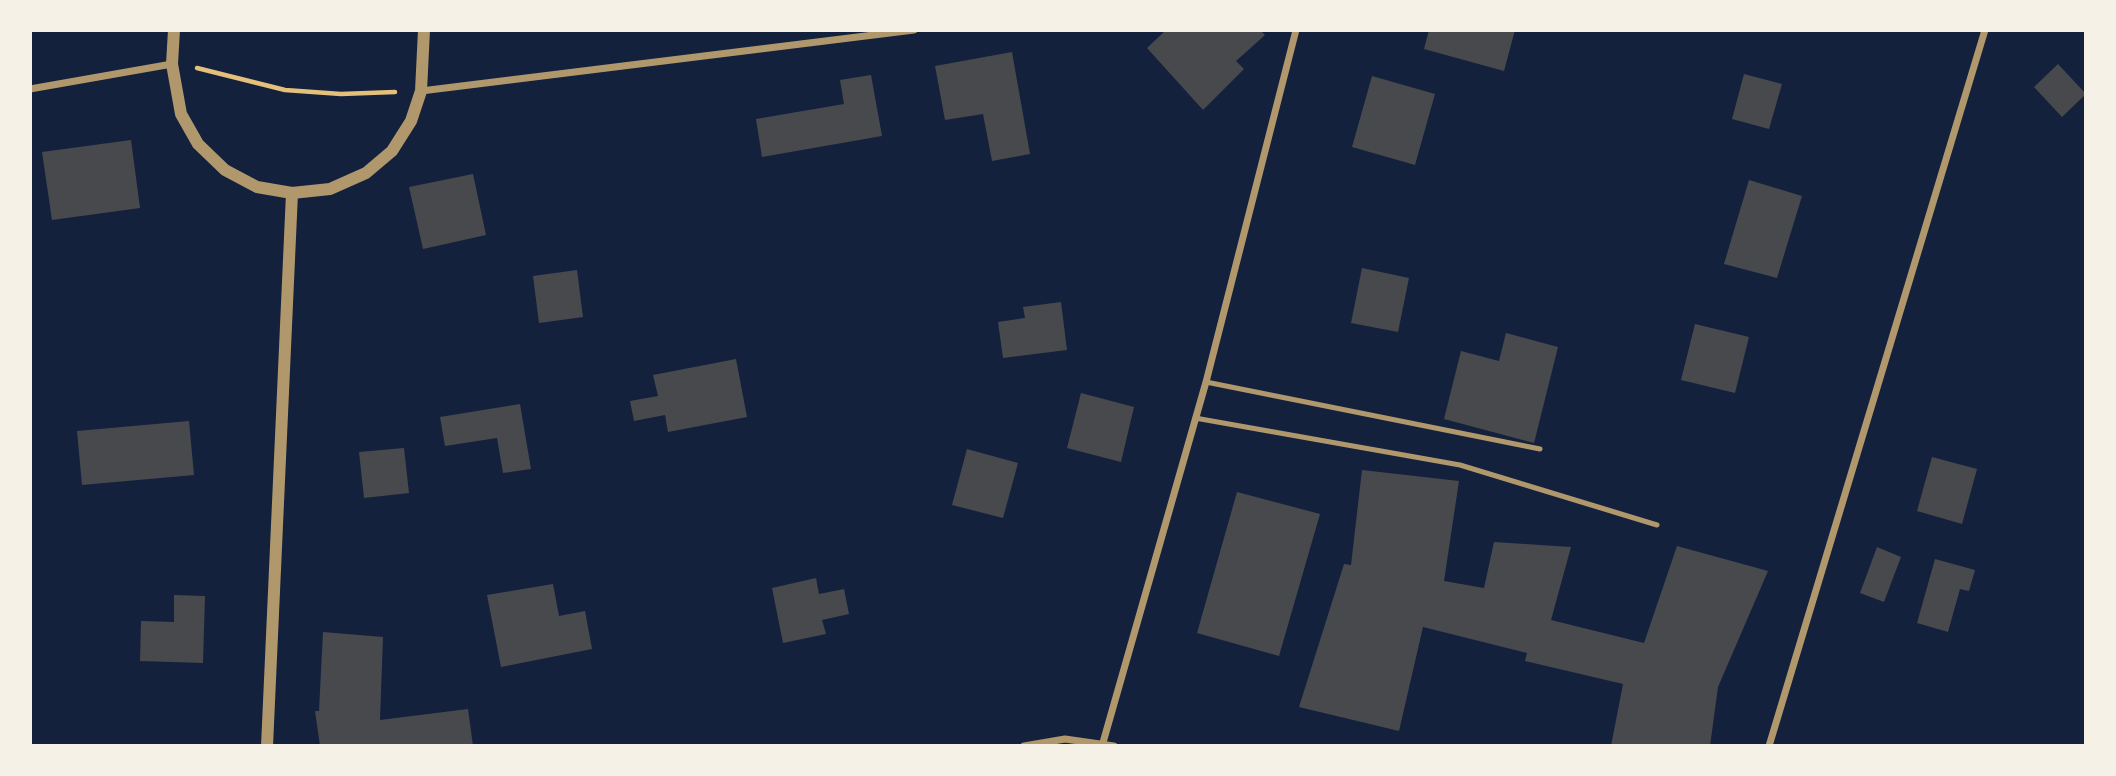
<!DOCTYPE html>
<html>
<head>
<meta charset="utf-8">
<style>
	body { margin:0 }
	#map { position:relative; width:2116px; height:776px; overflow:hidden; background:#14213d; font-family:"Work Sans",sans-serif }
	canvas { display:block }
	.frame { position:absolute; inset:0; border:32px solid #f6f1e7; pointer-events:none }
</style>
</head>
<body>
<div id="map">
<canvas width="2116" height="776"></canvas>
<div class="frame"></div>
</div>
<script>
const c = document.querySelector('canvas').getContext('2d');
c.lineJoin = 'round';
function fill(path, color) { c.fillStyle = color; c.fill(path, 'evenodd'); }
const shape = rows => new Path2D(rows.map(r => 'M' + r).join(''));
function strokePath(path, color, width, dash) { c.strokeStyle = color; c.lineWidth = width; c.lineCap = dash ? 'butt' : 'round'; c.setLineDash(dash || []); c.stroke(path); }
const building = shape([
	[1166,30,1260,30,1265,35,1236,61,1244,69,1203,110,1147,48],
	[1429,30,1515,30,1504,71,1424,49],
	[1012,52,1030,154,992,161,983,114,945,120,935,66],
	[2058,64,2086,94,2062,117,2034,87],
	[1744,74,1782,84,1769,129,1732,119],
	[871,75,882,136,762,157,756,119,844,104,840,80],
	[1372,76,1435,94,1415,165,1352,147],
	[131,140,140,208,52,220,42,152],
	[473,174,486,235,423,249,409,187],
	[1749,180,1802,196,1777,278,1724,264],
	[1362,268,1409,278,1398,332,1351,323],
	[577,270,583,317,539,323,533,276],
	[1061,302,1067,350,1003,358,998,322,1025,318,1023,307],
	[1695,324,1749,337,1735,393,1681,380],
	[1506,333,1558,347,1534,443,1444,419,1461,351,1499,361],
	[736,359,747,417,668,432,665,415,634,421,630,401,658,396,653,375],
	[1081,393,1134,407,1121,462,1067,448],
	[520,404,531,469,503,473,497,438,445,446,440,417],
	[189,421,194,475,82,485,77,431],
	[404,448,409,493,364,498,359,452],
	[967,449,1018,463,1003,518,952,505],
	[1932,457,1977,469,1962,524,1917,511],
	[1362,470,1459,481,1444,581,1484,588,1494,542,1571,547,1551,620,1644,643,1677,546,1768,571,1718,687,1710,746,1611,746,1623,684,1525,661,1527,653,1423,627,1399,731,1299,707,1344,564,1351,565],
	[1237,492,1320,514,1279,656,1197,633],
	[1877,547,1901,557,1884,602,1860,593],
	[1935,559,1975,570,1969,591,1960,589,1948,632,1917,623],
	[816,578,819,594,844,589,849,614,822,620,826,634,783,643,772,588],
	[553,584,559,616,585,611,592,649,501,667,487,595],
	[174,595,205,596,203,663,140,661,141,621,174,622],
	[323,632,383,637,380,720,468,709,473,746,320,746,315,711,319,711]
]);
const path = shape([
	[197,68,285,90,341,94,395,92]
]);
const service = shape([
	[1206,382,1540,449],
	[1195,418,1460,465,1657,525]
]);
const minor = shape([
	[30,89,172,64],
	[421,91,914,30],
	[1024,746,1065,739,1114,746],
	[1102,746,1206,382,1296,30],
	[1769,746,1985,30]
]);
const tertiary = shape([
	[174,30,172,64,181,114,198,144,225,170,257,187,292,193,330,189,366,173,392,151,411,121,421,91,424,30],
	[267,746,292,193]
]);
fill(building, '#48494c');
strokePath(path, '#e5c07b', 4.5);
strokePath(service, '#b1986c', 5);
strokePath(minor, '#b1986c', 7);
strokePath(tertiary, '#b1986c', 12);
</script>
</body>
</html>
